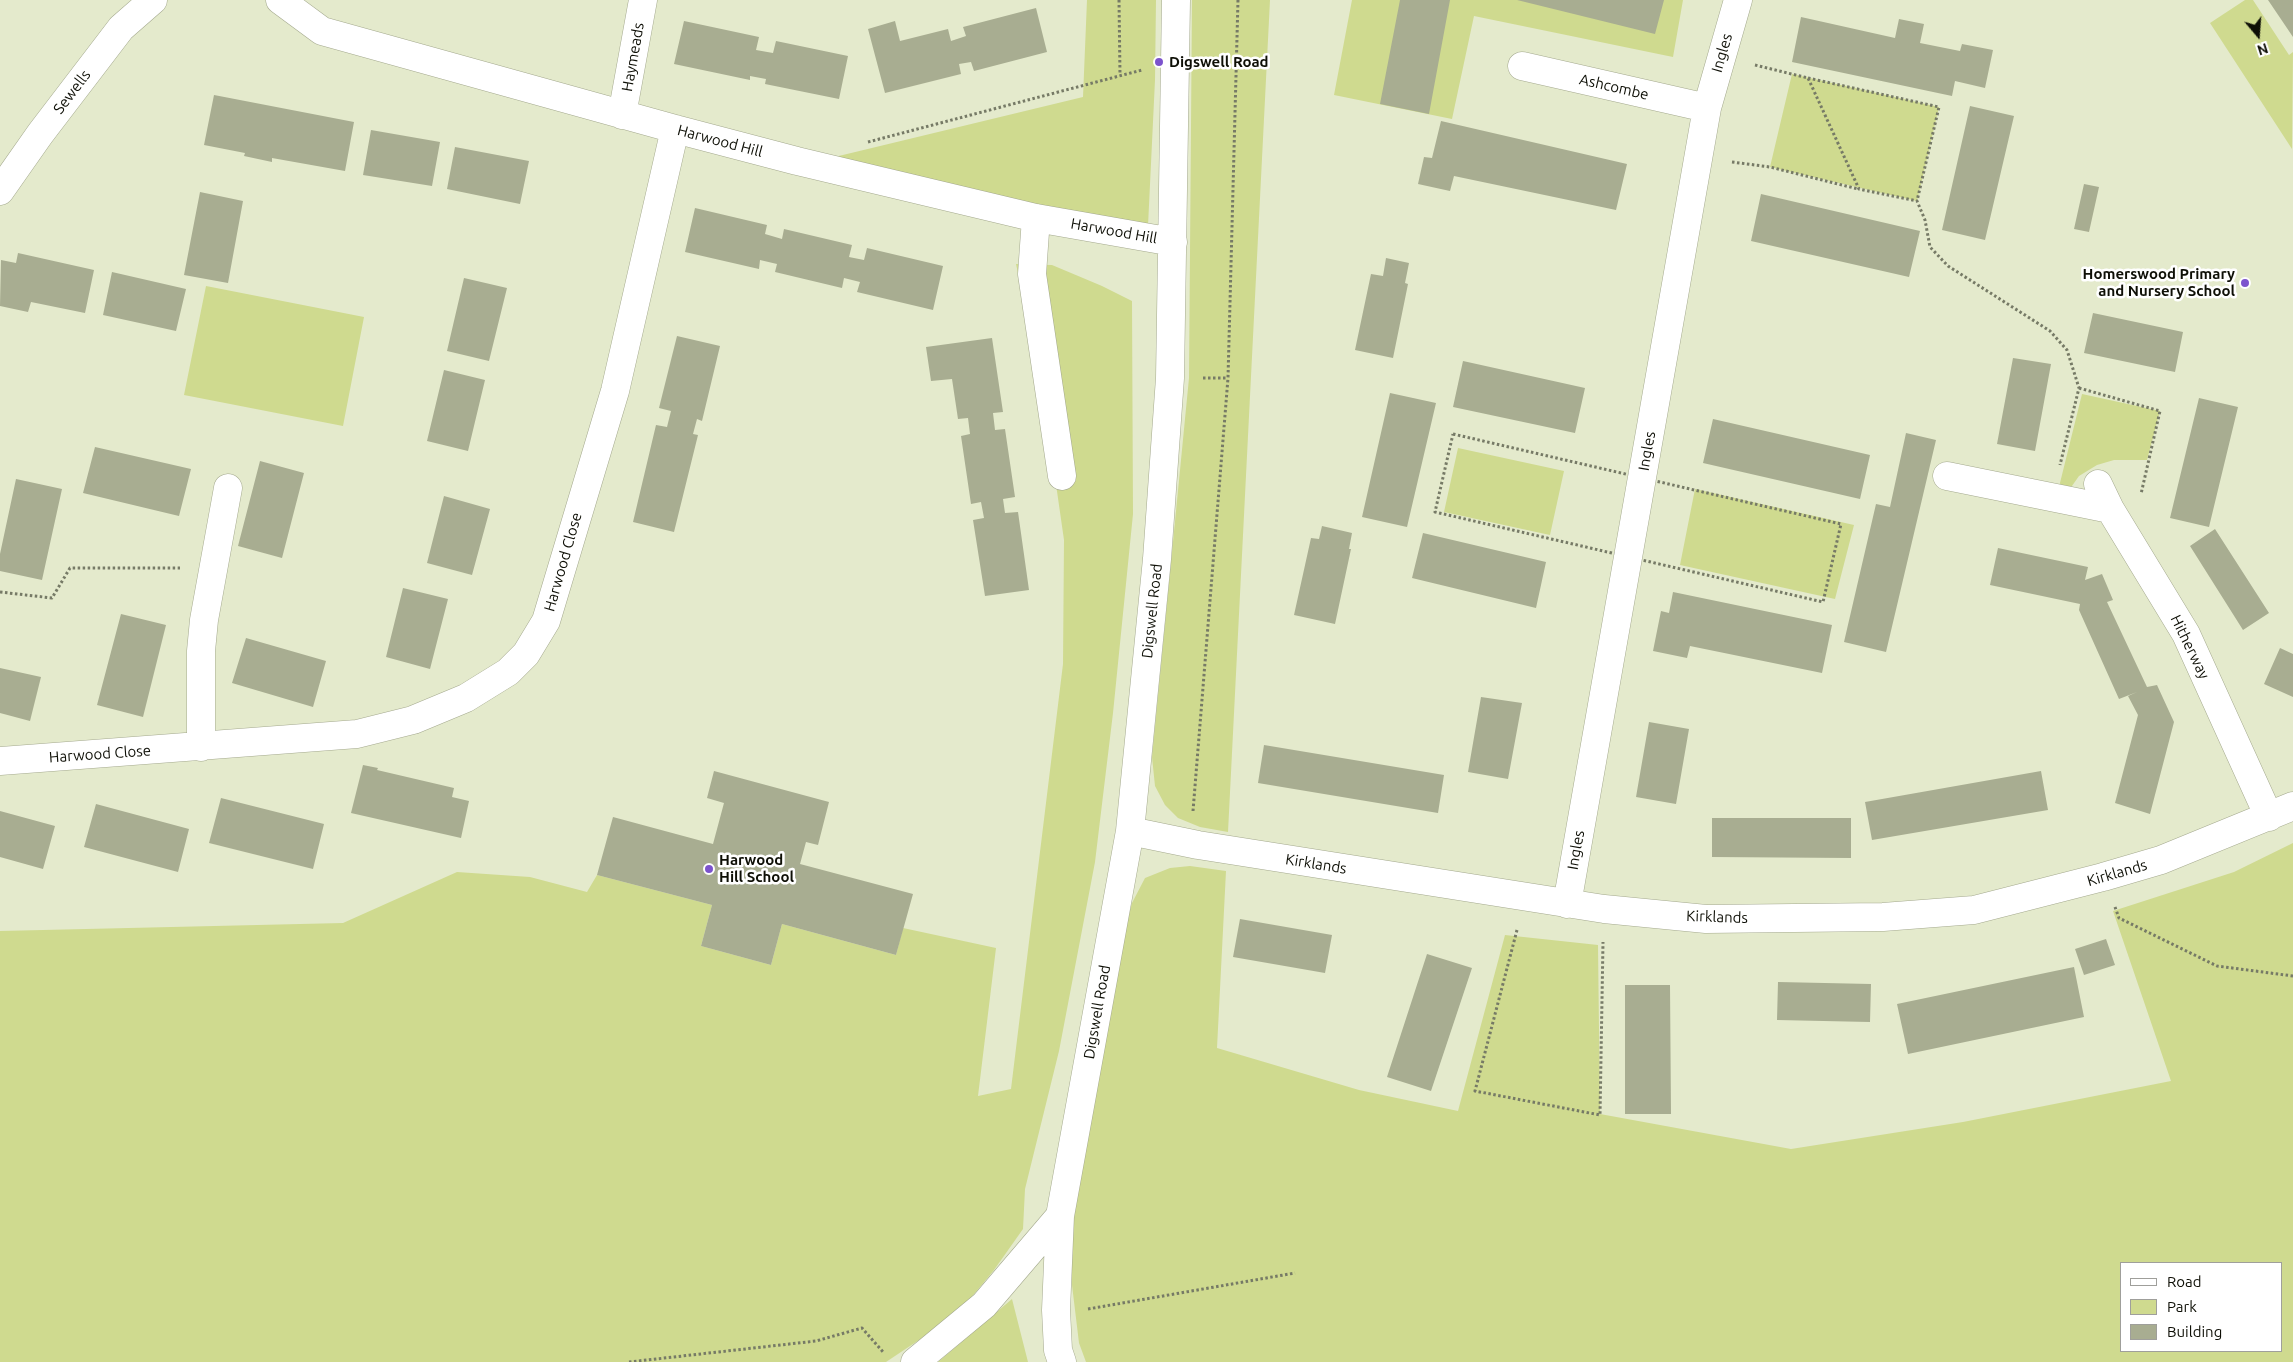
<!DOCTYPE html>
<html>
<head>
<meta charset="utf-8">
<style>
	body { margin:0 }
	#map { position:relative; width:2293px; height:1362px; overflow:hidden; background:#e4eacc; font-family:Ubuntu,sans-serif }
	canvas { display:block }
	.legend { position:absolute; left:2120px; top:1262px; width:162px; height:90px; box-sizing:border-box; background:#fff; border:1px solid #9f9f9b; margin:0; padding:6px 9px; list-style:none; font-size:15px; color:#0e0f06 }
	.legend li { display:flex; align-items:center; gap:10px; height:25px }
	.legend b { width:25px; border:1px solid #9f9f9b }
	.north { position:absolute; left:2233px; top:10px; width:50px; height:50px; -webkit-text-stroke:4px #fff; paint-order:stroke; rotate:162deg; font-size:14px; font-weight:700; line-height:20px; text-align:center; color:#0e0f06 }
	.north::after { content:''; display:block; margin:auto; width:18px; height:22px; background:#0e0f06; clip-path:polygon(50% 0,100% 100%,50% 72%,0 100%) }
</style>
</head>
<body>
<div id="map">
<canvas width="2293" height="1362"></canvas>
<ul class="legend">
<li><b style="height:6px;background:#fff"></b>Road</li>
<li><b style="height:14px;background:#cfda8f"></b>Park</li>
<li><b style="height:14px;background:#a8ad91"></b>Building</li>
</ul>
<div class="north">N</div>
</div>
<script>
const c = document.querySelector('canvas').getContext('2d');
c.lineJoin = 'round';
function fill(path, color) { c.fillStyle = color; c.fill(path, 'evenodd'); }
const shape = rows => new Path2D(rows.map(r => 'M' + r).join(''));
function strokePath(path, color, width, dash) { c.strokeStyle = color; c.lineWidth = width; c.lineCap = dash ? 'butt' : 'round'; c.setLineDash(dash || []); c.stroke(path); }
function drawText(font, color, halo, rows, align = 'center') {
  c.font = font + ' Ubuntu,sans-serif'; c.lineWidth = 5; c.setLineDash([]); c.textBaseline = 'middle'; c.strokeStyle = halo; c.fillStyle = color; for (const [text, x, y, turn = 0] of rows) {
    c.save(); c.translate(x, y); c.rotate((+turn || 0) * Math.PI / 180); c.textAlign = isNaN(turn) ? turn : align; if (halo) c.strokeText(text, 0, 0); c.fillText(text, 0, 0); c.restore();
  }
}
const green = shape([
	[1087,0,1156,0,1155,80,1148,226,818,161,1083,97],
	[1192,0,1270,0,1228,832,1200,827,1178,818,1165,805,1155,786,1152,757,1189,378],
	[1352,0,1683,0,1673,57,1474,16,1452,119,1334,95],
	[2245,0,2253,0,2289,55,2293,52,2292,149,2210,23],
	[1792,74,1939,107,1917,201,1770,167],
	[1016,264,1052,265,1102,286,1132,301,1133,514,1113,713,1095,862,1059,1051,1025,1189,1023,1229,994,1270,965,1305,925,1336,886,1362,0,1362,0,931,343,923,457,872,530,877,587,892,597,875,712,905,701,946,771,965,782,924,896,955,903,928,996,948,978,1096,1011,1089,1063,664,1064,540,1040,373],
	[206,286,364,317,343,426,184,395],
	[2082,394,2160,411,2147,460,2114,460,2097,465,2079,476,2067,493,2058,491],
	[1458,448,1564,471,1550,535,1444,512],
	[1695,489,1854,525,1835,599,1680,565],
	[2293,843,2293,1362,1086,1362,1079,1343,1072,1285,1067,1207,1114,968,1132,903,1145,878,1170,868,1190,866,1226,871,1217,1048,1359,1090,1458,1111,1505,935,1598,945,1600,1114,1791,1149,1963,1122,2171,1081,2113,911,2234,872],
	[2122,1263,2282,1263,2282,1351,2122,1351],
	[1012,1299,1028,1362,938,1362]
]);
const building = shape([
	[1400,0,1450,0,1429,114,1380,104],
	[1517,0,1664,0,1655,34],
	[2268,0,2293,0,2293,37],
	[1036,8,1047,52,974,71,971,62,959,64,961,74,885,93,868,29,895,21,900,41,948,29,951,41,966,36,963,27],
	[1801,17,1895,38,1899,19,1924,24,1920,43,1960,51,1962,44,1993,50,1985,88,1955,81,1952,96,1792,62],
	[684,21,759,37,756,50,773,53,776,41,848,56,839,99,765,84,766,79,750,76,750,80,674,64],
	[214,95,354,122,345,171,272,158,272,162,244,156,245,153,204,145],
	[1970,106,2014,116,1985,240,1942,230],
	[1441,121,1627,164,1616,210,1454,176,1450,191,1418,184,1424,157,1432,158],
	[371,130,440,142,432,186,363,175],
	[455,147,529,161,520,204,447,189],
	[2084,184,2099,187,2089,232,2074,229],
	[200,192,243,201,228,283,184,275],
	[1761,194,1920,231,1909,277,1751,241],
	[695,208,767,225,765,234,782,239,784,229,852,245,849,257,864,260,867,248,943,266,933,310,857,292,860,282,844,278,842,288,775,272,777,264,760,260,759,269,685,252],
	[18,253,94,270,85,313,31,302,28,312,0,306,1,260,16,263],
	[1386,258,1409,263,1405,283,1408,284,1393,358,1355,350,1371,274,1383,276],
	[112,272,186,289,176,331,103,315],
	[464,278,507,288,489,361,447,351],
	[2093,313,2183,332,2175,372,2084,353],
	[677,336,720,346,702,421,697,419,693,434,698,435,674,532,633,522,656,425,667,427,671,411,659,408],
	[992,338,1003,412,993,413,995,430,1005,429,1015,497,1003,499,1005,513,1018,512,1029,590,985,596,973,520,984,518,981,502,971,504,961,436,970,434,968,418,958,419,952,379,931,381,926,347],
	[2013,358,2051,364,2035,451,1997,444],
	[1463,361,1585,388,1575,433,1453,407],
	[444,370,485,380,468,451,427,441],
	[1390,393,1436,403,1407,527,1362,517],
	[2199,398,2238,407,2209,527,2170,518],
	[1713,419,1870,455,1860,499,1703,463],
	[1906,433,1936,440,1886,652,1844,642,1876,504,1890,507],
	[95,447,191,469,179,516,83,493],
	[260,461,304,473,282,558,238,546],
	[16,479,62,489,42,580,0,571,0,554],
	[444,496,490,509,472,575,427,563],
	[1322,526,1352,533,1349,549,1351,549,1335,624,1294,615,1311,538,1319,539],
	[2215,529,2269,613,2243,630,2190,546],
	[1423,533,1546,562,1536,608,1412,578],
	[1998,548,2088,567,2085,580,2102,574,2113,600,2107,602,2147,687,2157,685,2174,722,2150,814,2115,803,2138,715,2128,696,2137,692,2119,699,2079,610,2080,604,1990,585],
	[403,588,448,599,430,669,386,657],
	[1673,592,1832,625,1822,673,1690,646,1687,658,1653,651,1661,611,1669,613],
	[121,614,166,625,143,717,97,705],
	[246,638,326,661,313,707,232,683],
	[2280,648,2293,654,2293,697,2264,684],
	[0,668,41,677,30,721,0,713],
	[1481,697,1522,703,1508,779,1468,772],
	[1649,722,1689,729,1676,804,1636,797],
	[1264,745,1444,775,1438,813,1258,783],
	[363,765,378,768,377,770,454,788,452,797,469,801,461,838,351,813],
	[714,771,829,802,818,845,806,842,800,864,913,894,896,955,782,924,771,965,701,946,712,905,597,875,613,817,713,844,724,803,707,798],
	[2041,771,2048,810,1872,840,1865,802],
	[221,798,324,824,313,869,209,843],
	[96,804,189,829,178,872,84,847],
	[0,811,55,826,43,869,0,857],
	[1712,818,1851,818,1851,858,1712,857],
	[1240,919,1332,935,1325,973,1233,957],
	[2106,939,2115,965,2084,975,2075,949],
	[1427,954,1472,968,1431,1091,1387,1077],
	[2074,967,2084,1017,1908,1054,1897,1004],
	[1778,982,1871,984,1870,1022,1777,1020],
	[1625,985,1670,985,1671,1114,1625,1114]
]);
const path = shape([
	[1119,0,1120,75],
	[1755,65,1808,78,1859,189,1917,201,1925,220,1930,247,1948,266,2050,331,2067,350,2079,388,2060,465],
	[1808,78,1939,107,1917,201],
	[868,142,1142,70],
	[1732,162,1770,167,1858,189],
	[1203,378,1228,378],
	[2079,388,2160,411,2141,494],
	[1453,434,1841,524,1823,602,1435,512,1453,434],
	[0,592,52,598,70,568,180,568],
	[1193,811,1228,378,1238,0],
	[2115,907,2119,918,2217,966,2293,976],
	[1517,930,1475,1091,1600,1115,1603,942],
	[1088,1309,1295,1273],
	[629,1362,816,1341,862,1328,884,1353]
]);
const minor = shape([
	[280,0,322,31,675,129,797,161,1036,218,1173,242],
	[1522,66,1707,108],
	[622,115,643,0],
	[0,191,40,134,121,28,153,0],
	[1036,218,1032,274,1062,476],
	[1947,476,2110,509],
	[2098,484,2110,509,2186,634,2269,817],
	[201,747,201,651,204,620,228,488],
	[0,761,357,734,413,720,466,698,508,672,526,654,546,621,615,391,675,129],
	[1130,831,1198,845,1604,909,1706,919,1883,917,1974,910,2103,877,2161,860,2293,806],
	[1567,904,1707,108,1738,0],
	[1060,1216,1056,1310,1058,1350,1062,1362],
	[915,1362,984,1305,1060,1216,1130,831,1157,559,1170,378,1176,0]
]);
const markers = [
	[1159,62,5,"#7c53cd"],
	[2245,283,5,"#7c53cd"],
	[709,869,5,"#7c53cd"]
];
const streetNames = [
	["Ingles",1722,53,-74],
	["Haymeads",633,57,-80],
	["Ashcombe",1614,87,13],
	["Sewells",72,92,-53],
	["Harwood Hill",720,141,15],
	["Harwood Hill",1114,231,10],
	["Ingles",1647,451,-80],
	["Harwood Close",563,562,-74],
	["Digswell Road",1152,611,-84],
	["Hitherway",2190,647,64],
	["Harwood Close",100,754,-4],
	["Ingles",1576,850,-80],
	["Kirklands",1316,864,9],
	["Kirklands",2117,873,-16],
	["Kirklands",1717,917,2],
	["Digswell Road",1097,1012,-80]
];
const poiNames = [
	["Digswell Road",1169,62],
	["Homerswood Primary",2235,274,"right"],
	["and Nursery School",2235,291,"right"],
	["Harwood",719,860],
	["Hill School",719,877]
];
fill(green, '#cfda8f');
fill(building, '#a8ad91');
strokePath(minor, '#a4a98e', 29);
strokePath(path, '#767a66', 3, [2.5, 2.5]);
strokePath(minor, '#fff', 28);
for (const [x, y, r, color] of markers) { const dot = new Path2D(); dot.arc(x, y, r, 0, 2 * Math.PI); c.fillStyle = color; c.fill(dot); strokePath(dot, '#fff', 2); }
drawText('15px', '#0e0f06', '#fff', streetNames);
drawText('bold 15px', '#0e0f06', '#fff', poiNames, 'left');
</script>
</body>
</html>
